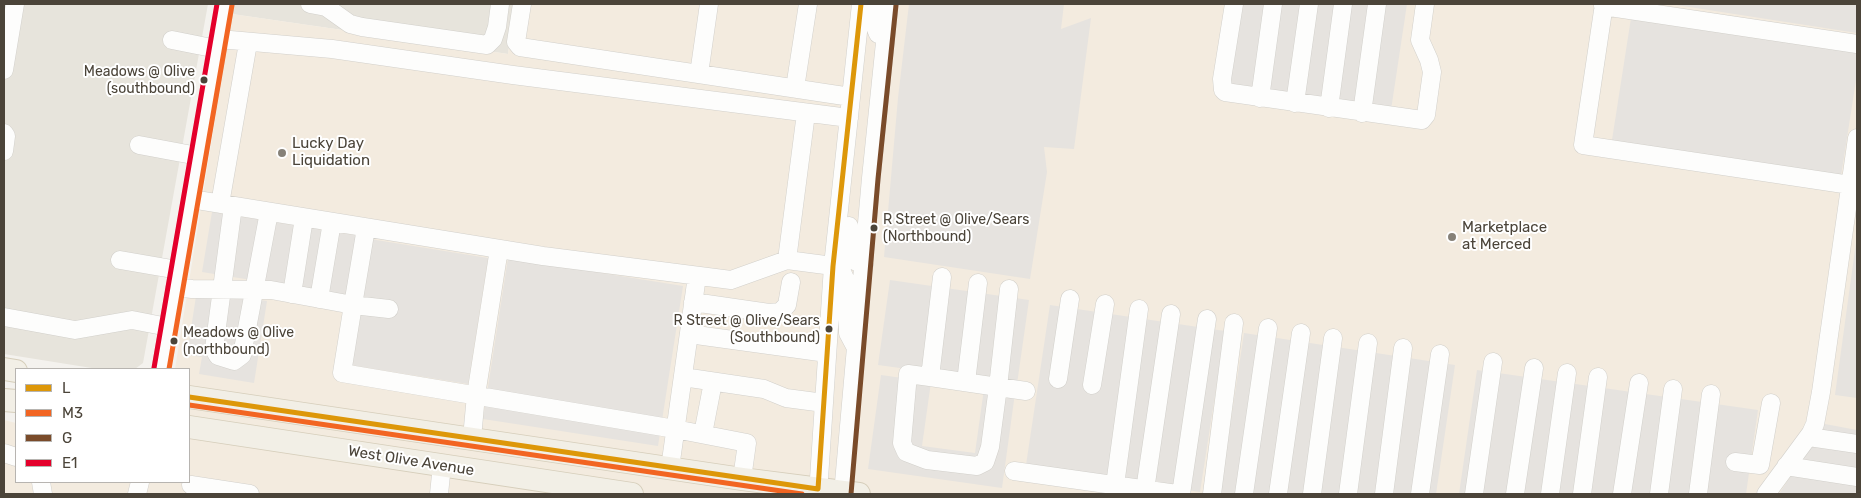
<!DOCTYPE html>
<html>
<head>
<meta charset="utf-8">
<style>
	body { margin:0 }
	#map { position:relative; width:1861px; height:498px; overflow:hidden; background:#f4f2ee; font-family:Rubik,sans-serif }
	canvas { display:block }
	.frame { position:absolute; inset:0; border:5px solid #4b4439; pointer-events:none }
	.legend { position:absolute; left:15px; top:368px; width:175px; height:115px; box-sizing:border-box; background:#fff; border:1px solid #b7b4b0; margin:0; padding:6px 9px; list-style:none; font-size:15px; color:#4b4439 }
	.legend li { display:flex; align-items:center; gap:10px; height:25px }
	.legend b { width:25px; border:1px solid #b7b4b0 }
</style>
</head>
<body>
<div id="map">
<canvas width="1861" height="498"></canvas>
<div class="frame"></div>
<ul class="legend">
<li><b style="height:6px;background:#dd9709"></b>L</li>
<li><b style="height:6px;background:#f26522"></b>M3</li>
<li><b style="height:6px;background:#7a4b2a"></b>G</li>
<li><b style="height:6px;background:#e4002b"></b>E1</li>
</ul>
</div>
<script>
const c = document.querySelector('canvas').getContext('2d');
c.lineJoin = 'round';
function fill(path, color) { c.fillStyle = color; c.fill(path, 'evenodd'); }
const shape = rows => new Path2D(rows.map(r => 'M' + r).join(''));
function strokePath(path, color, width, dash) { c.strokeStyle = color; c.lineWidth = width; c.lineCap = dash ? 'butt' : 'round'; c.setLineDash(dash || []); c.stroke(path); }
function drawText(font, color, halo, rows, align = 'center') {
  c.font = font + ' Rubik,sans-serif'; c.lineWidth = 4; c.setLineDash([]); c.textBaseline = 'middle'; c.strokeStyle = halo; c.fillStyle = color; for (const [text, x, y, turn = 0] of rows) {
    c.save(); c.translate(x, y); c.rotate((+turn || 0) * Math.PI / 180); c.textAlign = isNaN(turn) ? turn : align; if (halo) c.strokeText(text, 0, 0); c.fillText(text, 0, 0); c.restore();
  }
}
const residential = shape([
	[4,4,208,4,143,363,135,369,98,369,4,354],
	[234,4,515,4,508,54,232,14]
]);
const commercial = shape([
	[515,4,1857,4,1857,494,4,494,4,420,16,423,16,482,189,482,189,369,175,369,232,14,508,54]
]);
const parking = shape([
	[909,4,1064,4,1061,29,1091,18,1074,149,1044,147,1047,172,1030,279,884,257,898,98],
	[1242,4,1407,4,1391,110,1230,87],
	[1670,4,1857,4,1857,33],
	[1631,18,1857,53,1857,74,1841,176,1612,140],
	[212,212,360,236,350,296,202,272],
	[1857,235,1857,398,1835,395],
	[370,239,488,258,468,384,350,365],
	[508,258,683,286,658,446,483,419],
	[890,280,1029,300,1017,384,878,365],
	[197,290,267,301,254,383,199,374,202,357,187,355],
	[1050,305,1225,331,1200,492,1026,465],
	[1244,333,1455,365,1436,494,1220,493],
	[1477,370,1758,410,1746,494,1459,494],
	[881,375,931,382,922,446,975,453,984,389,1015,393,1002,488,868,469],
	[1825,424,1857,430,1857,494,1779,494]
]);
const minor = shape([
	[310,4,326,7,350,24,362,27,487,45,493,39,497,27,500,4],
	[522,4,516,42,520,47,851,97],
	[876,4,876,29,878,34],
	[1234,4,1222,79,1223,90,1225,92,1422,120,1426,115,1432,72,1429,60,1420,40,1425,4],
	[1604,4,1583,145,1857,186],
	[1603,6,1857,44],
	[219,39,332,49,513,75,849,118],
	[172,40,217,49],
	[4,70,15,4],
	[699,74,709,4],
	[795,88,808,4],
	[1260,98,1273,4],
	[1295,103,1309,4],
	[1329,108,1343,4],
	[1362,113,1377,4],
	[4,133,6,136,4,151],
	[139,145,198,156],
	[191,199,543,256,731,280,787,260,833,266,842,272,846,281,848,333,856,348],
	[220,204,248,43],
	[233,206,214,349,218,356,234,361,242,355,269,212],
	[849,226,847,249,850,259,864,265],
	[366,228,353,305,389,309],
	[120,260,178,270],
	[787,260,806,113],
	[175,287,192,289,271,290,353,305,342,373,675,429,747,443,742,479],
	[1009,289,998,387,990,447,985,462,977,466,927,460,906,452,902,443,908,374,930,377,998,387,1026,391],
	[292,294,304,218],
	[319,299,332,222],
	[693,302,769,313,780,312,787,305,791,282],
	[4,317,75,330,132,320,168,327],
	[689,334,827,353],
	[161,369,225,4],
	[683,377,764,389,786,398,824,403],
	[930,377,942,277],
	[1058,379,1070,299],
	[966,382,978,283],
	[1092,385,1105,304],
	[703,434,713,382],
	[1809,437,1857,444],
	[472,438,476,395,499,249],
	[4,453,16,457],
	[1735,462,1760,465,1771,403],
	[1786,466,1857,477],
	[670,468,697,276],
	[1014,471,1177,494],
	[41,482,43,494],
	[191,485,250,494],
	[1115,485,1139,309],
	[1145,490,1171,314],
	[137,494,140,482],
	[439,494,442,465],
	[818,494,833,266,861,4],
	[843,494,871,178,889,4],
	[1181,494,1207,319],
	[1212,494,1234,323],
	[1244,494,1268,328],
	[1278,494,1301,333],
	[1312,494,1333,338],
	[1348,494,1368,343],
	[1384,494,1403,348],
	[1420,494,1440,354],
	[1474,494,1493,362],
	[1515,494,1534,368],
	[1550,494,1567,373],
	[1582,494,1598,377],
	[1622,494,1639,383],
	[1659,494,1673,389],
	[1698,494,1711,394],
	[1766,494,1811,433,1815,424,1821,392,1857,138]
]);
const major = shape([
	[4,369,16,371],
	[189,397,742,479,859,494],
	[4,400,16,401],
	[189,427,632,494]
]);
const bus1 = shape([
	[189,397,818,489,833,266,861,4]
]);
const bus2 = shape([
	[169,369,232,5],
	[189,405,802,494]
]);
const bus3 = shape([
	[851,494,878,179,896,5]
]);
const bus4 = shape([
	[154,368,217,4]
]);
const markers = [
	[204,80,4.5,"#4b4439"],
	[282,153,5,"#868178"],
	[874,228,4.5,"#4b4439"],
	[1452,237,5,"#868178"],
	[829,329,4.5,"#4b4439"],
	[174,341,4.5,"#4b4439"]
];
const busNames = [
	["Meadows @ Olive",195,72],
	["(southbound)",195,89],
	["R Street @ Olive/Sears",883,220,"left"],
	["(Northbound)",883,237,"left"],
	["R Street @ Olive/Sears",820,321],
	["(Southbound)",820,338],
	["Meadows @ Olive",183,333,"left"],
	["(northbound)",183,350,"left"]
];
const poiNames = [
	["Lucky Day",292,144],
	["Liquidation",292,161],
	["Marketplace",1462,228],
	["at Merced",1462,245]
];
const streetNames = [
	["West Olive Avenue",411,461,9]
];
fill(residential, '#e7e4dc');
fill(commercial, '#f3ebdf');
fill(parking, '#e6e3df');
strokePath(minor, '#d2d0cb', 19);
strokePath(major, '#d6cebb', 24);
strokePath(minor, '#fdfdfc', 18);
strokePath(major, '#f2efe6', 22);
strokePath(bus1, '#dd9709', 5);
strokePath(bus2, '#f26522', 5);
strokePath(bus3, '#7a4b2a', 5);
strokePath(bus4, '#e4002b', 5);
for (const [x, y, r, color] of markers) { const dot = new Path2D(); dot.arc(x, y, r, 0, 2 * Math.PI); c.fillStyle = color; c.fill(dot); strokePath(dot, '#fff', 2); }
drawText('14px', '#4b4439', '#fff', busNames, 'right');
drawText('15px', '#4b4439', '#fff', poiNames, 'left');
drawText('15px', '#4b4439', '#fff', streetNames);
</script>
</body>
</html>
